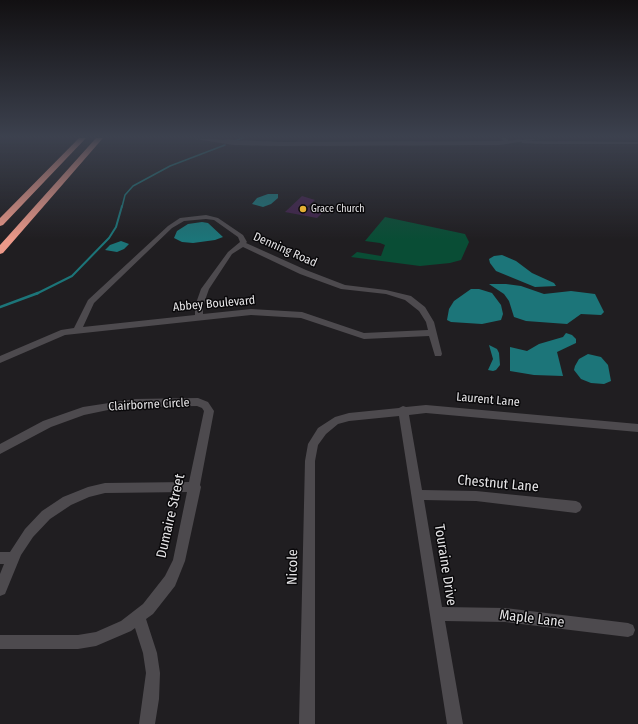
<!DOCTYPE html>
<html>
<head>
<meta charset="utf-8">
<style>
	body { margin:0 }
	canvas { display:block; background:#201e21 }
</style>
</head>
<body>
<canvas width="638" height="724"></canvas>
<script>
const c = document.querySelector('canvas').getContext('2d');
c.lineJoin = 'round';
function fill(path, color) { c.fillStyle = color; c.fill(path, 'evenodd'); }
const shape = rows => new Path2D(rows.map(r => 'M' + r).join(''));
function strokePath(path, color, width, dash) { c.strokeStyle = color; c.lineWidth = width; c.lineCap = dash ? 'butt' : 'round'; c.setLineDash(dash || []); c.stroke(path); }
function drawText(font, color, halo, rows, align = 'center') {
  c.font = font + ' "Fira Sans Condensed",sans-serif'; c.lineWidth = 3; c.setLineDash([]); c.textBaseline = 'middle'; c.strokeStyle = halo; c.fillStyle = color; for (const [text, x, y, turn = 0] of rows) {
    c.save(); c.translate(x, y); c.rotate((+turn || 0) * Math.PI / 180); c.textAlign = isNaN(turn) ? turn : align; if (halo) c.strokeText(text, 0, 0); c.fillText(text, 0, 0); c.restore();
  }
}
const green = shape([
	[385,217,465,234,469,242,461,260,450,263,420,266,351,257,357,252,381,256,385,245,380,243,365,241]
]);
const water = shape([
	[268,194,278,194,278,198,271,204,263,207,252,204,257,198],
	[202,222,208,223,223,237,215,240,193,243,182,242,174,238,177,231,188,224],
	[121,241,129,244,124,249,117,252,105,250,110,245],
	[502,255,516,261,532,273,554,283,556,286,535,287,496,271,490,263,489,259,494,256],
	[506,284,521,286,544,294,571,291,595,294,604,312,601,315,581,314,567,324,526,321,514,317,509,301,504,294,489,284],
	[471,289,479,289,492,293,501,305,503,314,501,320,482,324,451,322,447,320,449,309,454,301],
	[566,333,572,335,576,339,576,343,557,352,563,376,534,375,510,371,510,347,527,351,539,344,563,337],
	[489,345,497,349,499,353,500,365,496,370,493,371,488,370,493,359],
	[588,354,601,357,608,365,611,381,604,384,591,383,581,379,574,370,575,366,579,359]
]);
const streamFar2 = shape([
	[234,141,243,138],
	[122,207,125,195,133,186,170,166,225,145]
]);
const streamFar1 = shape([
	[36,294,72,276,109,238,116,227,122,206]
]);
const stream = shape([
	[0,307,38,293]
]);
const building = shape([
	[302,196,315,200,307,207,324,211,317,218,285,212]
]);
const street = shape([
	[501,138,506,138,510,143,506,144,501,138],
	[524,141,638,142,638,144,544,144,522,143,522,141,524,141],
	[206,215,218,218,243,235,247,242,246,243,306,270,345,285,386,290,411,296,425,307,434,322,442,354,441,356,435,356,429,336,364,339,301,318,251,315,65,335,0,363,0,356,61,330,74,328,88,300,168,226,180,218,206,215],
	[206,219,214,220,238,237,240,242,228,252,201,289,195,306,195,315,83,327,94,303,172,228,184,221,206,219],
	[243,247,300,274,341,289,386,294,405,300,419,311,426,322,428,330,364,333,302,312,251,309,203,314,203,306,209,289,232,254,243,247],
	[198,398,208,402,214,411,200,485,201,487,185,561,175,586,153,614,146,619,157,653,160,673,159,699,155,724,139,724,146,673,143,653,135,628,131,631,96,646,78,649,0,649,0,635,78,635,96,632,121,621,143,604,165,576,173,560,187,492,105,493,89,497,71,505,50,519,33,537,21,555,5,594,0,596,0,574,4,564,0,564,0,552,10,552,25,529,42,511,63,497,88,487,105,483,189,482,204,411,202,408,197,406,135,407,108,410,84,415,51,427,0,454,0,444,43,421,83,407,135,399,198,398],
	[426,405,638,424,638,432,426,413,409,415,422,490,476,491,576,501,580,503,582,507,580,511,576,513,476,501,424,500,442,607,505,608,628,623,633,625,635,630,633,635,628,637,505,622,445,621,463,724,447,724,399,416,349,421,338,424,326,434,318,445,315,461,315,724,299,724,305,461,308,444,318,428,335,417,349,413,399,408,403,406,406,407,426,405]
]);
const secondary = shape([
	[189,138,280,142,499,141,546,138,499,145,280,146,234,145,189,138]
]);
const highway = shape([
	[79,138,86,138,3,225,0,226,0,218,79,138],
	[96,138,103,138,3,253,0,254,0,245,96,138]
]);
const markers = [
	[303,209,4,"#e3ae34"]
];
const farPoinames = [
	["Grace Church",311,209]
];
const streetNames = [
	["Denning Road",285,250,24],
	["Abbey Boulevard",214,304,-5],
	["Laurent Lane",488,400,5],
	["Clairborne Circle",149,405,-3]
];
const nearStreetnames = [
	["Chestnut Lane",498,484,5],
	["Dumaire Street",171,516,-77],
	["Touraine Drive",445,565,81],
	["Nicole",293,567,-89],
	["Maple Lane",532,619,7]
];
fill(green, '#094d35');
fill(water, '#1c7579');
strokePath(streamFar2, '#1c7579', 1.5);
strokePath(streamFar1, '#1c7579', 2);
strokePath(stream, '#1c7579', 2.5);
fill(building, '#41224b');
fill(street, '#4d4a4e');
fill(secondary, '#4d4a4e');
fill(highway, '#ec9989');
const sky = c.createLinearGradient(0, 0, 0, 240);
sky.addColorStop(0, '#121012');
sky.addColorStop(0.57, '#3c414e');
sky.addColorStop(1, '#3c414e00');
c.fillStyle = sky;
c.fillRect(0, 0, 638, 240);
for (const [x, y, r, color] of markers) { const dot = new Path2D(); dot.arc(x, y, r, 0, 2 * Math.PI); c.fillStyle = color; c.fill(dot); strokePath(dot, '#09080a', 1.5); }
drawText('10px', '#e5e4e6', '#09080a', farPoinames, 'left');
drawText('12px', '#e5e4e6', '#09080a', streetNames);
drawText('14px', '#e5e4e6', '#09080a', nearStreetnames);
</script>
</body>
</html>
